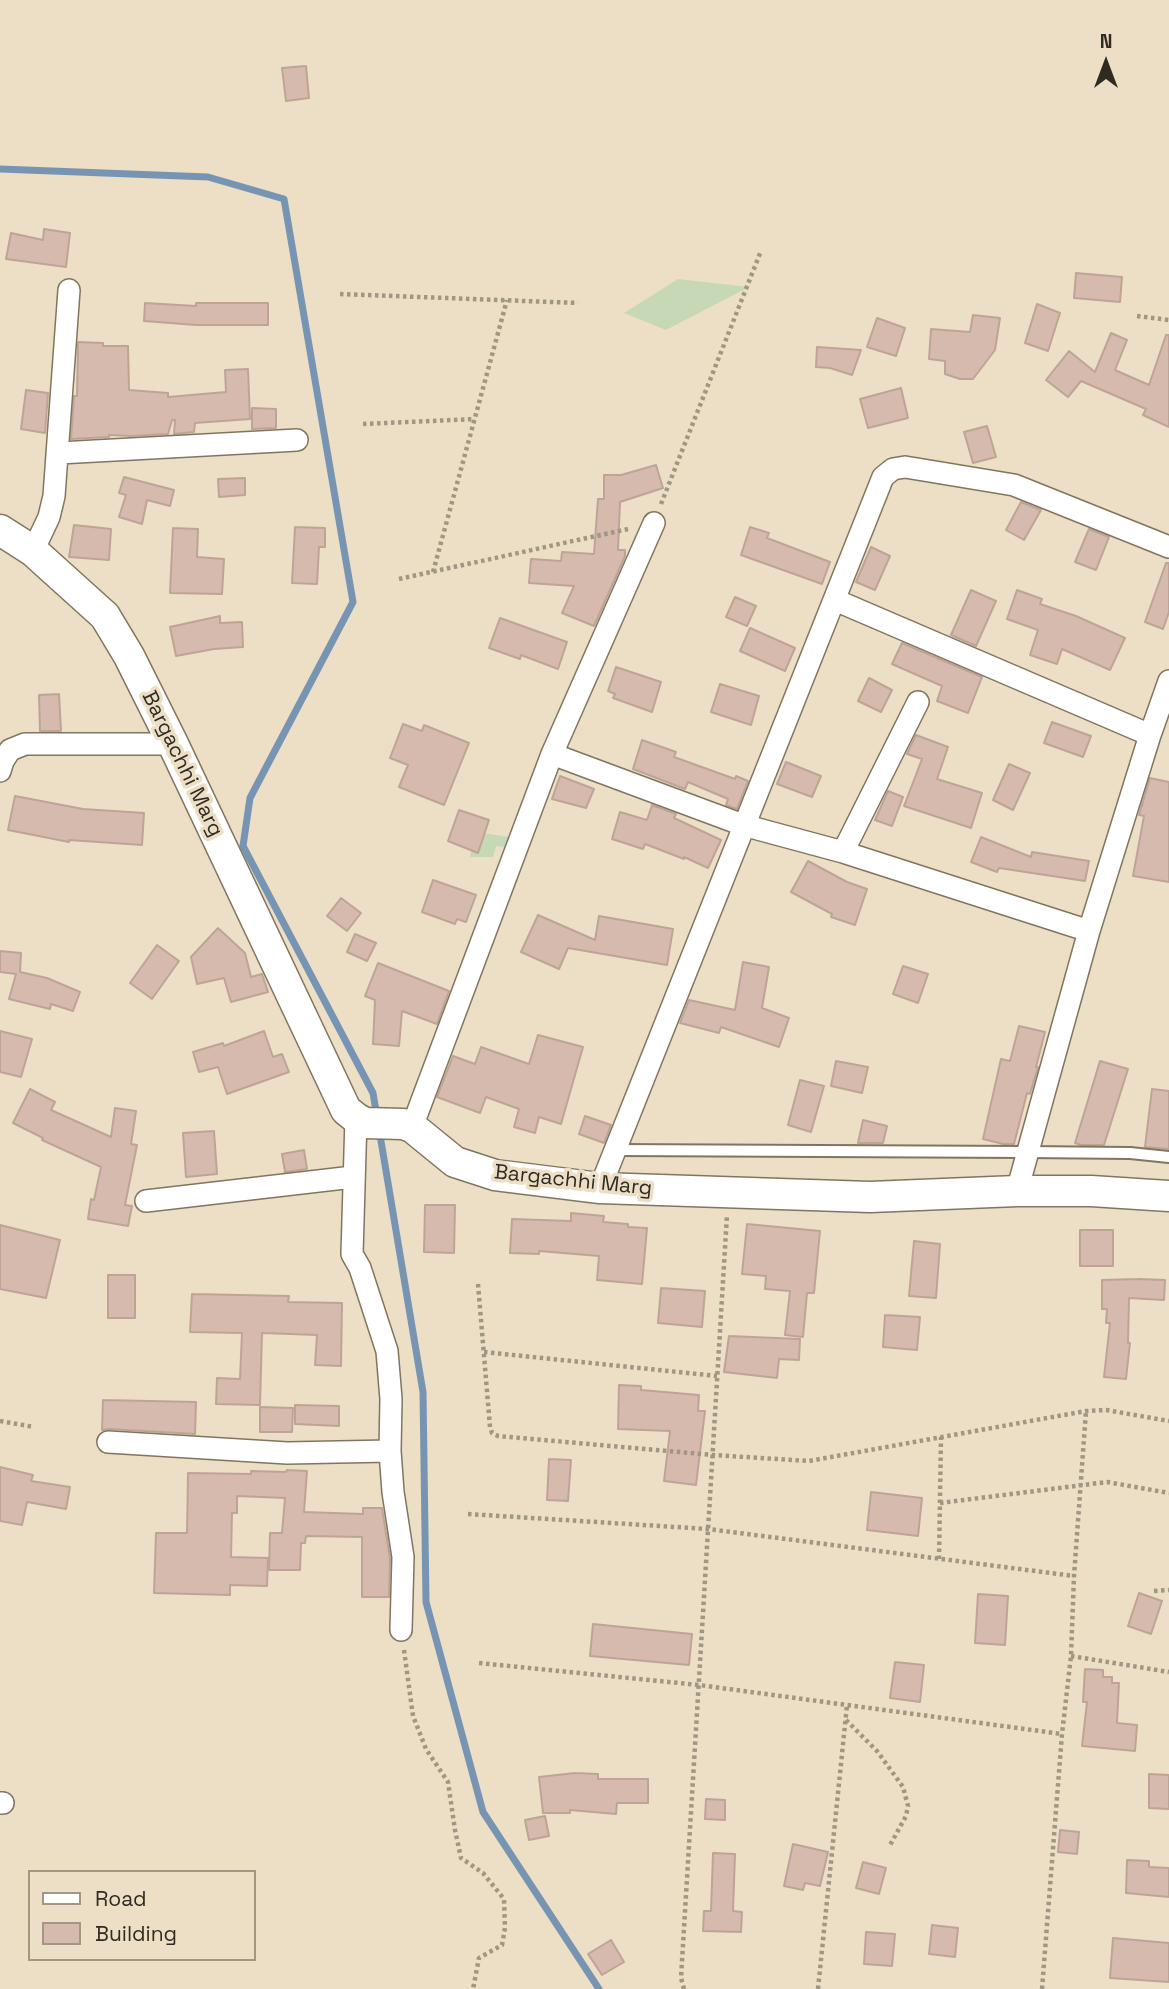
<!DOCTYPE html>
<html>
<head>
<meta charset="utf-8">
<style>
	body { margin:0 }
	#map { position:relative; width:1169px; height:1989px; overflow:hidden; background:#ecdfc6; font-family:"Space Grotesk",sans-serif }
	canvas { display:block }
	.legend { position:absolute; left:28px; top:1870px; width:228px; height:91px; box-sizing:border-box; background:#ecdfc6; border:2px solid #a19784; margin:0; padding:9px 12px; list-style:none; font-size:21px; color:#302b22 }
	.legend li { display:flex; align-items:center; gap:14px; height:35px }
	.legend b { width:35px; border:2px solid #a19784 }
	.north { position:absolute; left:1071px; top:28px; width:70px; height:70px; -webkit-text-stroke:5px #ecdfc6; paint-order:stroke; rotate:0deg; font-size:19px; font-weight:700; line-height:28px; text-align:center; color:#302b22 }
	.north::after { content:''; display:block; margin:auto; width:24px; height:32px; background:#302b22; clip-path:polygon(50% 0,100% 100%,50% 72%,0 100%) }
</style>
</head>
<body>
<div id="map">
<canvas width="1169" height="1989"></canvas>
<ul class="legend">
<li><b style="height:9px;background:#fff"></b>Road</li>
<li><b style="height:19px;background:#d5baad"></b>Building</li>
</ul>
<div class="north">N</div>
</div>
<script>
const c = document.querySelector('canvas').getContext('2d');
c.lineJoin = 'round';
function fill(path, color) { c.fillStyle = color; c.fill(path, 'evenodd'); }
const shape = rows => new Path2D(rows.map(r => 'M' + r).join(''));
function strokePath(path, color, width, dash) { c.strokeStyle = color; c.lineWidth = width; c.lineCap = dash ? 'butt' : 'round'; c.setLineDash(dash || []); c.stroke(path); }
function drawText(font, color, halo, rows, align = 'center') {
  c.font = font + ' "Space Grotesk",sans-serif'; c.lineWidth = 7; c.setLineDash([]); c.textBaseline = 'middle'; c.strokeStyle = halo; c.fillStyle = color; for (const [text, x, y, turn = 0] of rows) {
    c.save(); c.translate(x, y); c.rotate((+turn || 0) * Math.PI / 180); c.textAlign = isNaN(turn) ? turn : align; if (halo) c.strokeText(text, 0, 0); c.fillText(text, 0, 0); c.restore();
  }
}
const green = shape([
	[678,279,749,287,666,330,624,313],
	[475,832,510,837,508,848,496,846,493,857,470,857]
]);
const stream = shape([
	[0,169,208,177,284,199,353,602,250,798,243,846,373,1093,377,1117],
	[379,1129,423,1392,426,1602,483,1812,599,1989]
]);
const building = shape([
	[306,66,309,98,286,101,282,68,306,66],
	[44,229,70,233,66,267,6,259,11,233,43,240,44,229],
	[1076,273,1122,277,1120,302,1074,298,1076,273],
	[145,303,196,306,196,303,268,303,268,325,196,325,144,321,145,303],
	[1037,304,1060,313,1048,351,1025,343,1037,304],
	[973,315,1000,318,995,350,973,379,960,379,945,374,945,361,929,359,931,329,970,332,973,315],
	[877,318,905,328,896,356,867,347,877,318],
	[1111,333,1127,340,1115,370,1149,385,1166,335,1169,335,1169,427,1143,415,1146,409,1081,381,1068,397,1046,380,1069,351,1095,372,1111,333],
	[78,342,103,343,103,346,128,346,129,390,168,393,168,397,226,392,225,370,248,369,250,419,195,423,194,432,174,434,175,420,172,420,168,434,130,436,109,435,109,437,71,439,74,396,77,396,78,342],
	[817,347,861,350,852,375,830,368,816,367,817,347],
	[901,388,908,418,868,428,860,399,901,388],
	[26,390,48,393,45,433,21,429,26,390],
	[252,408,276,409,276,428,252,429,252,408],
	[987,426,996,457,973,463,964,432,987,426],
	[656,465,663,488,620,502,618,550,625,550,625,556,594,626,562,613,574,586,529,583,531,559,561,561,562,552,594,554,598,499,604,499,604,475,621,475,656,465],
	[124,477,174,490,170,506,147,500,142,524,119,517,126,495,119,493,124,477],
	[245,478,245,495,219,497,218,479,245,478],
	[1021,502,1041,510,1024,540,1006,530,1021,502],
	[74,525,111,529,109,560,69,557,74,525],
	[295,527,325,528,325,547,319,547,317,584,292,583,295,527],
	[750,527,769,533,767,538,830,562,822,584,741,555,750,527],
	[173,528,198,529,197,557,224,559,222,594,170,593,173,528],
	[1089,529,1109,537,1096,570,1075,562,1089,529],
	[871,547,890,556,875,590,856,582,871,547],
	[1166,563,1169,563,1169,612,1163,629,1145,622,1166,563],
	[971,590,996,601,976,646,951,635,971,590],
	[1017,590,1042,599,1040,604,1076,616,1125,638,1110,670,1062,649,1057,664,1030,655,1038,630,1007,619,1017,590],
	[735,597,756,606,747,626,726,617,735,597],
	[220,616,220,623,242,622,243,647,214,649,176,656,170,627,220,616],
	[500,618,567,642,558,669,521,655,520,659,489,648,500,618],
	[750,628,795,648,785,671,740,651,750,628],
	[902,643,982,677,968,713,937,701,942,686,892,664,902,643],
	[616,667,661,682,652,712,613,698,615,694,608,691,616,667],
	[869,678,892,690,881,712,858,701,869,678],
	[720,684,759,696,751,725,711,712,720,684],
	[59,694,61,731,40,731,39,695,59,694],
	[1052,722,1091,736,1083,757,1044,743,1052,722],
	[403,724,422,731,424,725,469,743,444,805,399,787,408,765,390,758,403,724],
	[916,735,948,747,937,779,982,793,971,828,904,806,922,759,907,754,916,735],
	[642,740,676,752,674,757,735,779,736,776,748,781,737,809,726,805,728,799,688,782,685,789,633,769,642,740],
	[786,762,821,776,812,797,777,784,786,762],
	[1009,764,1030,773,1013,810,993,800,1009,764],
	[560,776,594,789,586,808,552,799,560,776],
	[1150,778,1169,782,1169,882,1133,876,1144,816,1139,815,1150,778],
	[888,791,903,797,892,826,875,820,888,791],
	[15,796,83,809,144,813,142,845,69,840,69,842,8,830,15,796],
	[652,805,676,814,674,818,721,840,708,868,684,857,684,859,645,844,643,849,612,839,620,812,647,820,652,805],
	[459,810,489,820,478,853,448,841,459,810],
	[981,837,1031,857,1032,852,1089,861,1085,881,999,868,997,872,971,862,981,837],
	[808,861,847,882,867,889,855,925,831,917,832,914,791,892,808,861],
	[433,880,476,895,466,922,457,919,455,924,422,912,433,880],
	[341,898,361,913,347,931,327,916,341,898],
	[538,915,595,940,599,916,673,929,667,965,568,948,559,969,521,952,538,915],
	[218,928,245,953,251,977,262,974,268,992,231,1002,224,978,197,984,191,957,218,928],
	[355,934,376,943,367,961,347,952,355,934],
	[157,945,179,961,152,999,130,983,157,945],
	[0,951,21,953,20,972,47,978,80,992,73,1011,51,1004,50,1009,9,999,16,974,0,972,0,951],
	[743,962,769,967,762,1008,789,1018,779,1047,721,1027,719,1033,680,1023,689,1000,735,1010,743,962],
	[378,963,449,991,437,1024,402,1011,399,1046,373,1044,375,1000,365,996,378,963],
	[903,966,928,974,918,1003,893,994,903,966],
	[1019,1026,1045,1032,1036,1067,1038,1067,1030,1094,1027,1093,1014,1144,1003,1144,983,1139,1001,1059,1010,1061,1019,1026],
	[0,1031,32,1039,21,1077,0,1072,0,1031],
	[264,1031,273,1057,282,1054,289,1072,227,1094,218,1067,199,1072,193,1052,223,1043,224,1046,264,1031],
	[538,1035,583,1047,561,1124,539,1117,535,1133,514,1127,519,1109,486,1097,480,1113,437,1097,453,1056,475,1064,481,1047,529,1064,538,1035],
	[836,1061,868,1067,862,1093,831,1086,836,1061],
	[1100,1061,1128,1069,1104,1145,1081,1145,1075,1143,1100,1061],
	[800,1080,824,1086,811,1132,788,1125,800,1080],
	[30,1089,55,1102,51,1110,111,1137,115,1108,136,1111,131,1144,137,1145,125,1205,132,1206,128,1226,88,1219,91,1199,94,1200,101,1167,42,1140,43,1138,13,1123,30,1089],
	[1152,1089,1169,1091,1169,1149,1145,1147,1152,1089],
	[585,1116,611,1125,604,1143,579,1134,585,1116],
	[863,1120,887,1126,883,1143,858,1143,863,1120],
	[214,1131,217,1174,186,1177,183,1133,214,1131],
	[304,1150,307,1169,285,1172,282,1154,304,1150],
	[425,1205,455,1205,454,1253,424,1252,425,1205],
	[571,1213,604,1216,603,1222,628,1224,628,1227,647,1228,642,1284,597,1280,599,1256,539,1251,539,1254,510,1253,512,1219,571,1221,571,1213],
	[747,1224,820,1231,814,1293,807,1293,803,1337,785,1335,790,1291,765,1289,766,1276,742,1274,747,1224],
	[0,1225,60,1240,46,1298,0,1289,0,1225],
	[1080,1230,1113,1230,1113,1266,1080,1266,1080,1230],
	[914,1241,940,1244,936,1298,909,1296,914,1241],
	[108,1275,135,1275,135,1318,108,1318,108,1275],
	[1139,1279,1165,1280,1164,1300,1129,1298,1128,1343,1130,1343,1126,1379,1104,1377,1110,1323,1106,1323,1107,1309,1102,1309,1102,1280,1139,1279],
	[661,1288,705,1291,702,1327,658,1323,661,1288],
	[192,1294,289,1296,288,1302,342,1303,341,1366,315,1365,317,1335,262,1333,260,1405,216,1404,217,1378,240,1379,242,1333,190,1332,192,1294],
	[885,1315,920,1317,917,1350,883,1347,885,1315],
	[729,1336,800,1339,799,1360,779,1359,777,1378,724,1372,729,1336],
	[619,1385,641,1386,641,1390,699,1395,698,1411,705,1411,696,1485,664,1481,670,1431,618,1429,619,1385],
	[103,1400,196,1402,195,1434,109,1429,102,1430,103,1400],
	[295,1405,339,1406,339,1426,295,1424,295,1405],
	[260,1407,293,1408,292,1432,260,1432,260,1407],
	[549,1459,571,1460,568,1501,547,1500,549,1459],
	[0,1467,33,1475,31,1481,70,1487,66,1509,27,1502,22,1525,0,1521,0,1467],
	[287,1470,307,1471,304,1512,363,1514,363,1508,382,1508,390,1558,389,1597,362,1597,362,1537,306,1536,305,1543,301,1543,300,1570,269,1570,270,1533,282,1533,285,1498,237,1496,237,1513,232,1513,231,1557,268,1558,267,1586,230,1585,230,1595,154,1593,156,1533,187,1533,188,1473,251,1474,251,1471,286,1472,287,1470],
	[871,1492,922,1498,918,1536,867,1530,871,1492],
	[1139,1593,1162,1601,1151,1634,1128,1626,1139,1593],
	[978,1594,1008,1596,1005,1645,975,1643,978,1594],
	[593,1624,692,1634,689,1665,590,1656,593,1624],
	[895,1662,924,1665,920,1702,890,1698,895,1662],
	[1085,1669,1103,1670,1103,1677,1112,1677,1112,1683,1119,1683,1117,1723,1137,1725,1135,1751,1082,1746,1087,1702,1083,1702,1085,1669],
	[575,1773,598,1774,598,1779,648,1779,648,1803,617,1803,616,1814,570,1810,570,1813,543,1813,539,1777,575,1773],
	[1149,1774,1169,1775,1169,1809,1149,1808,1149,1774],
	[706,1799,725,1800,725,1820,705,1819,706,1799],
	[545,1816,549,1836,529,1840,525,1820,545,1816],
	[1060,1830,1079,1832,1077,1854,1058,1852,1060,1830],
	[793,1844,828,1852,820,1886,805,1883,803,1890,784,1886,793,1844],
	[713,1853,735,1854,733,1911,742,1912,741,1932,703,1931,704,1911,711,1911,713,1853],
	[1127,1860,1149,1861,1149,1867,1169,1868,1169,1897,1126,1893,1127,1860],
	[863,1862,886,1868,879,1894,856,1888,863,1862],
	[932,1925,958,1928,955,1957,929,1954,932,1925],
	[866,1932,895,1934,892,1966,864,1964,866,1932],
	[1113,1938,1169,1943,1169,1982,1110,1978,1113,1938],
	[611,1940,624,1962,602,1975,588,1954,611,1940]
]);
const path = shape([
	[340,294,578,303],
	[1137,316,1169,320],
	[363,424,475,419],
	[661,504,761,251],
	[433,572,507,300],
	[399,579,628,529],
	[478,1284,490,1427,492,1433,498,1436,713,1455,809,1461,1086,1411,1106,1410,1169,1421],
	[484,1352,717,1376],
	[0,1421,34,1427],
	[940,1503,1107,1482,1169,1493],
	[468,1514,708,1529,1074,1576],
	[939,1559,941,1437],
	[1154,1591,1169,1590],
	[404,1650,413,1716,426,1749,448,1782,455,1830,461,1858,483,1873,504,1899,505,1928,502,1945,479,1958,473,1989],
	[1071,1656,1169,1672],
	[479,1663,699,1685,1062,1734],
	[846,1720,877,1751,903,1787,908,1806,906,1816,889,1847],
	[684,1989,681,1978,727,1215],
	[818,1989,847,1705],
	[1042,1989,1062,1734,1071,1656,1074,1576,1086,1411]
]);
const lane = shape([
	[615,1150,1027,1152,1130,1153,1169,1157]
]);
const street = shape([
	[59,453,297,440],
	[33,551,49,517,54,496,69,290],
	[835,600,1150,735],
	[552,754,743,825,843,852,1089,931],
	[0,771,3,761,10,750,25,744,173,744],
	[843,852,918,702],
	[356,1118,352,1254,360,1268,387,1351,391,1399,390,1451,393,1492,403,1557,401,1630],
	[412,1127,552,754,654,523],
	[600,1188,883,477,893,469,905,467,1014,485,1169,547],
	[1017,1191,1089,931,1150,735,1169,681],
	[146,1201,353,1177],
	[108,1442,287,1453,390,1451],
	[0,1803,3,1803]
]);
const secondary = shape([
	[0,530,33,551,105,616,129,656,173,744,346,1110,356,1118,365,1123,403,1124,412,1127,455,1162,495,1175,600,1188,870,1197,1017,1191,1091,1191,1169,1196]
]);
const streetNames = [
	["Bargachhi Marg",182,764,64],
	["Bargachhi Marg",573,1181,6]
];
fill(green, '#c7d8b7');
strokePath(stream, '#7795b3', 7);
fill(building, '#d5baad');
strokePath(building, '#bea497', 2);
strokePath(lane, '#81755f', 14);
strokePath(street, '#81755f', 24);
strokePath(secondary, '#81755f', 33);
strokePath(path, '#a09684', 4.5, [3.5, 3.5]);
strokePath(lane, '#fff', 10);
strokePath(street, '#fff', 21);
strokePath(secondary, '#fff', 30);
drawText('21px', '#302b22', '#ecdfc6', streetNames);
</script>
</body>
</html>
